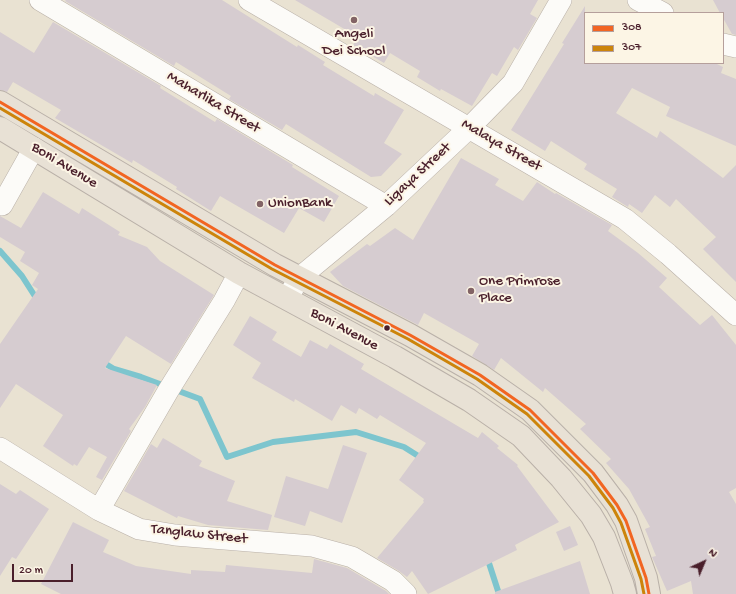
<!DOCTYPE html>
<html>
<head>
<meta charset="utf-8">
<style>
	body { margin:0 }
	#map { position:relative; width:736px; height:594px; overflow:hidden; background:#e9e2d2; font-family:"Gochi Hand",sans-serif }
	canvas { display:block }
	.legend { position:absolute; left:584px; top:12px; width:140px; height:52px; box-sizing:border-box; background:#fcf5e5; border:1px solid #b59f9b; margin:0; padding:5px 7px; list-style:none; font-size:12px; color:#4a1f2b }
	.legend li { display:flex; align-items:center; gap:8px; height:20px }
	.legend b { width:20px; border:1px solid #b59f9b }
	.north { position:absolute; left:684px; top:542px; width:40px; height:40px; -webkit-text-stroke:3px #fcf5e5; paint-order:stroke; rotate:44deg; font-size:11px; font-weight:700; line-height:16px; text-align:center; color:#4a1f2b }
	.north::after { content:''; display:block; margin:auto; width:14px; height:18px; background:#4a1f2b; clip-path:polygon(50% 0,100% 100%,50% 72%,0 100%) }
	.scale { position:absolute; left:12px; top:564px; width:61px; height:18px; box-sizing:border-box; border:2px solid #4a1f2b; border-top:0; padding-left:5px; font-size:12px; line-height:14px; white-space:nowrap; color:#4a1f2b; -webkit-text-stroke:3px #fcf5e5; paint-order:stroke }
</style>
</head>
<body>
<div id="map">
<canvas width="736" height="594"></canvas>
<ul class="legend">
<li><b style="height:5px;background:#f26522"></b>308</li>
<li><b style="height:5px;background:#cc840b"></b>307</li>
</ul>
<div class="north">N</div>
<div class="scale">20 m</div>
</div>
<script>
const c = document.querySelector('canvas').getContext('2d');
c.lineJoin = 'round';
const shape = rows => new Path2D(rows.map(r => 'M' + r).join(''));
function strokePath(path, color, width, dash) { c.strokeStyle = color; c.lineWidth = width; c.lineCap = dash ? 'butt' : 'round'; c.setLineDash(dash || []); c.stroke(path); }
function fill(path, color) { c.fillStyle = color; c.fill(path, 'evenodd'); }
function drawText(font, color, halo, rows, align = 'center') {
  c.font = font + ' "Gochi Hand",sans-serif'; c.lineWidth = 4; c.setLineDash([]); c.textBaseline = 'middle'; c.strokeStyle = halo; c.fillStyle = color; for (const [text, x, y, turn = 0] of rows) {
    c.save(); c.translate(x, y); c.rotate((+turn || 0) * Math.PI / 180); c.textAlign = isNaN(turn) ? turn : align; if (halo) c.strokeText(text, 0, 0); c.fillText(text, 0, 0); c.restore();
  }
}
const stream = shape([
	[0,251,22,276,38,301],
	[101,361,114,369,141,377,200,399,227,457,273,442,356,432,404,447,423,459],
	[487,557,499,594]
]);
const building = shape([
	[66,0,222,0,297,47,298,45,325,62,323,65,374,96,375,93,404,110,384,143,402,154,381,176,371,177,286,124,282,130,229,99,231,96,176,62,174,66,65,1],
	[295,0,538,0,530,14,537,18,518,50,514,47,497,76,492,73,472,106,441,89,440,91,417,77,420,71,390,53,384,63,353,45,358,37],
	[713,0,736,0,736,35,732,34,723,18,723,13,720,13],
	[585,6,585,63,715,63,723,67,721,73,736,79,736,146,666,116,670,107,632,88,616,113,657,138,660,131,723,178,736,165,736,282,703,249,716,237,676,199,670,207,655,195,642,213,629,204,628,207,612,197,617,189,584,169,587,164,551,141,545,151,511,130,564,44,562,43],
	[53,22,161,86,160,88,215,122,217,119,293,165,292,167,339,196,324,222,299,208,284,233,220,196,211,211,176,189,177,187,133,160,132,163,55,118,61,110,13,82,7,92,0,90,0,32,34,53],
	[461,158,499,179,495,185,523,201,537,182,555,194,556,193,612,225,608,231,638,253,667,278,659,287,700,325,712,315,736,345,736,488,729,492,736,504,736,594,693,594,691,581,667,591,652,557,656,556,645,529,650,527,629,489,606,463,611,459,580,429,586,424,545,388,543,392,501,358,494,370,472,356,479,344,424,313,418,325,343,286,330,272,367,244,370,246,395,228,413,240],
	[43,192,79,214,82,208,120,232,118,235,147,247,160,261,214,295,171,364,126,336,105,368,157,385,145,407,129,429,131,431,102,480,96,477,107,457,89,447,77,466,74,464,73,466,43,446,63,415,16,384,0,408,0,344,38,289,32,285,39,273,20,261,25,252,0,237,0,216,21,228],
	[250,316,277,332,272,340,301,357,310,340,327,349,330,344,364,364,361,369,478,438,482,432,499,446,497,448,518,465,517,466,559,522,515,545,517,550,428,594,412,571,407,577,399,571,377,558,424,502,423,501,424,499,399,480,426,443,380,415,377,419,359,408,356,414,341,405,332,421,295,399,294,402,252,378,261,363,233,345],
	[163,438,202,461,199,466,235,481,227,501,272,515,268,530,208,525,178,516,177,518,124,491,151,444,157,448],
	[343,445,367,453,342,523,310,511,305,526,274,517,286,476,328,489],
	[0,484,16,494,20,490,49,509,16,559,12,557,0,576],
	[73,522,109,540,103,552,136,566,191,574,191,570,225,572,226,565,312,573,314,559,347,568,386,591,389,594,61,594,41,584],
	[570,526,578,545,564,551,556,532],
	[580,561,590,594,495,594,495,592]
]);
const minor = shape([
	[40,0,386,206],
	[249,0,625,219,668,254,736,315],
	[638,0,663,13],
	[723,44,736,47],
	[2,205,34,148],
	[287,299,299,278,386,206,469,128,513,83,561,0],
	[0,448,99,510,139,529,175,535,312,546,352,557,393,581,406,594],
	[99,510,168,391,224,301,239,273]
]);
const major = shape([
	[0,102,275,265,410,335,480,375,530,410,593,473,617,505,626,521,646,578,649,594],
	[0,128,239,273,395,357,469,400,521,436,561,478,591,515,604,537,622,583,625,594]
]);
const bus1 = shape([
	[0,102,275,265,410,335,480,375,530,410,593,473,617,505,626,521,646,578,649,594]
]);
const bus2 = shape([
	[0,108,272,269,408,339,477,379,527,414,589,476,613,508,621,523,641,579,644,594]
]);
const markers = [
	[354,20,4,"#826365"],
	[260,204,4,"#826365"],
	[471,291,4,"#826365"],
	[387,328,3.5,"#4a1f2b"]
];
const poiNames = [
	["Angeli",354,35,"center"],
	["Dei School",354,52,"center"],
	["UnionBank",268,204],
	["One Primrose",479,282],
	["Place",479,299]
];
const streetNames = [
	["Maharlika Street",213,103,31],
	["Malaya Street",501,146,30],
	["Boni Avenue",64,166,31],
	["Ligaya Street",418,175,-43],
	["Boni Avenue",344,330,28],
	["Tanglaw Street",199,535,6]
];
strokePath(stream, '#7dc5ce', 6);
fill(building, '#d6ccd0');
strokePath(minor, '#b9b0a8', 22);
strokePath(major, '#b9b0a8', 24);
strokePath(minor, '#fcfbf8', 21);
strokePath(major, '#e8e1d5', 22);
strokePath(bus1, '#f26522', 3);
strokePath(bus2, '#cc840b', 3);
for (const [x, y, r, color] of markers) { const dot = new Path2D(); dot.arc(x, y, r, 0, 2 * Math.PI); c.fillStyle = color; c.fill(dot); strokePath(dot, '#fcf5e5', 1.5); }
drawText('15px', '#4a1f2b', '#fcf5e5', poiNames, 'left');
drawText('15px', '#4a1f2b', '#fcf5e5', streetNames);
</script>
</body>
</html>
